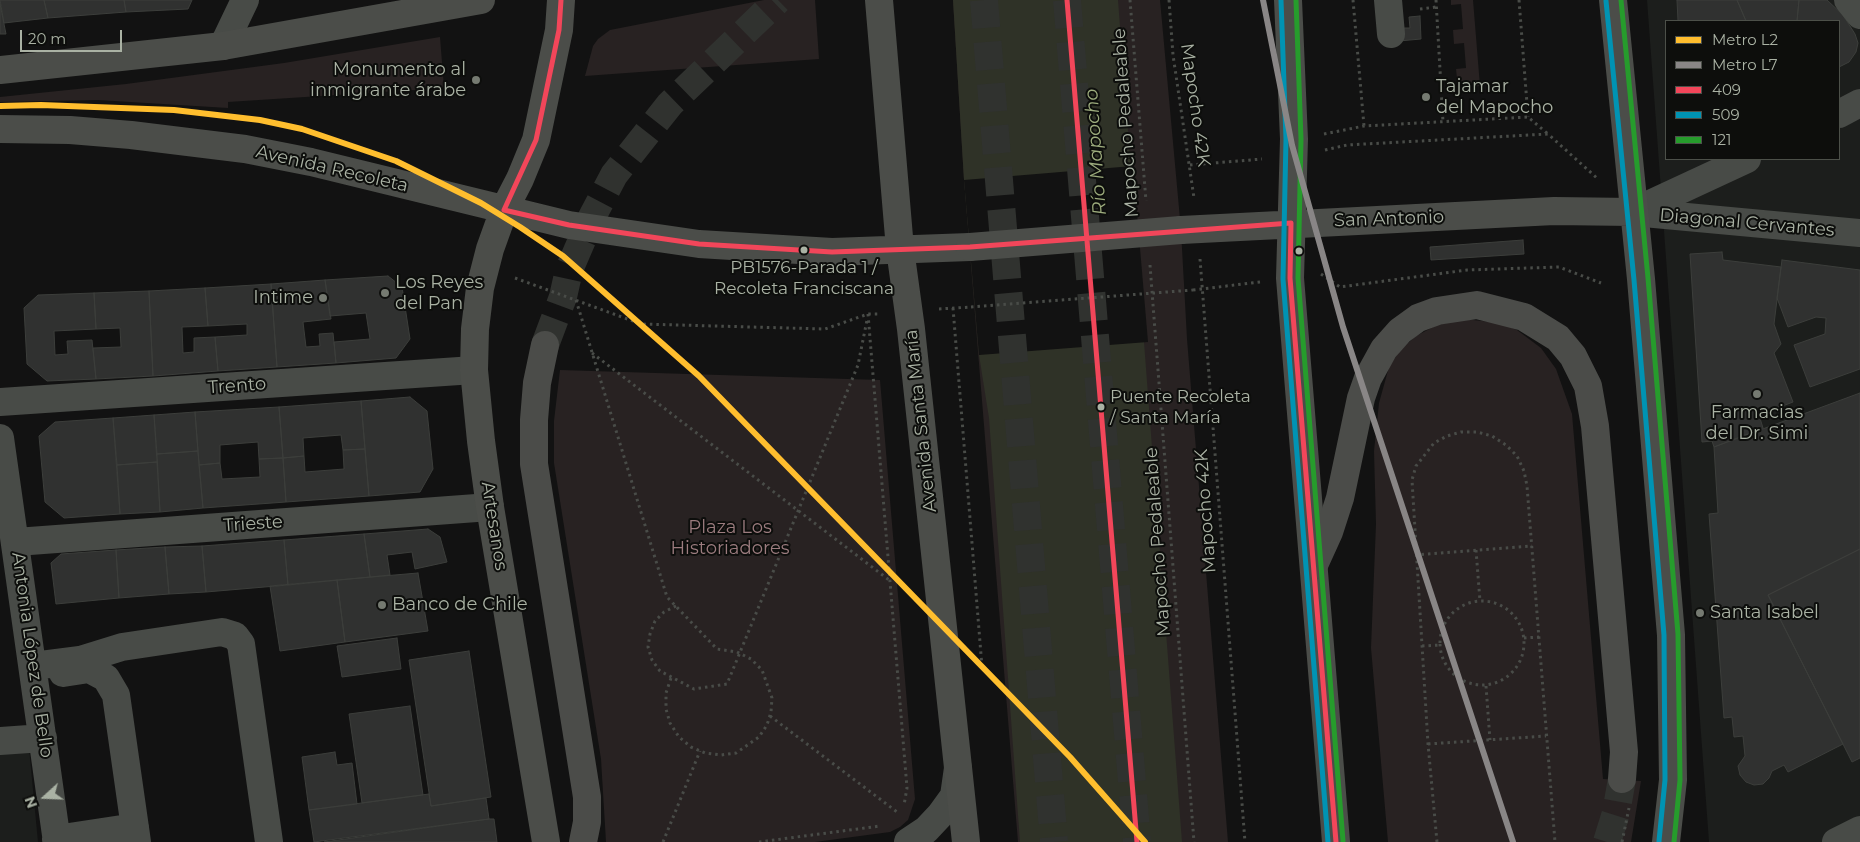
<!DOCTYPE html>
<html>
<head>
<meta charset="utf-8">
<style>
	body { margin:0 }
	#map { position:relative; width:1860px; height:842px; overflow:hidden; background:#121212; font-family:Montserrat,sans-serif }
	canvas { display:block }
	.legend { position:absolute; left:1665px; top:20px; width:175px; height:140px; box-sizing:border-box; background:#0d0e0c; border:1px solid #4c5049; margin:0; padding:6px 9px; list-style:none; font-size:15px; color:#aab2a4 }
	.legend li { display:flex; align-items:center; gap:10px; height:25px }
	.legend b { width:25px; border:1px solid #4c5049 }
	.north { position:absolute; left:20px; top:772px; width:50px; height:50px; -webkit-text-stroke:4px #0d0e0c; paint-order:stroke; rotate:250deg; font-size:14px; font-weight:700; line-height:20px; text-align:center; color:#aab2a4 }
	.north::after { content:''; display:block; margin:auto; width:18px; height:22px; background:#aab2a4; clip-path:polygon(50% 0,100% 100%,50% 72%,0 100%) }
	.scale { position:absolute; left:20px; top:30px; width:102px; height:22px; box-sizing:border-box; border:2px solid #aab2a4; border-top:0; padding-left:6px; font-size:15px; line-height:18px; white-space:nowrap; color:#aab2a4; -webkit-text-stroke:4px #0d0e0c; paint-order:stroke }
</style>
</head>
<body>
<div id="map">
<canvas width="1860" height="842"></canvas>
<ul class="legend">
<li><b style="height:6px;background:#ffbe2e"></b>Metro L2</li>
<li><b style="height:6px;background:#898686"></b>Metro L7</li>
<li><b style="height:6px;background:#f2465a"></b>409</li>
<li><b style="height:6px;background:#0093b3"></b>509</li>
<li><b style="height:6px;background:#269c2c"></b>121</li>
</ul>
<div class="north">N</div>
<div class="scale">20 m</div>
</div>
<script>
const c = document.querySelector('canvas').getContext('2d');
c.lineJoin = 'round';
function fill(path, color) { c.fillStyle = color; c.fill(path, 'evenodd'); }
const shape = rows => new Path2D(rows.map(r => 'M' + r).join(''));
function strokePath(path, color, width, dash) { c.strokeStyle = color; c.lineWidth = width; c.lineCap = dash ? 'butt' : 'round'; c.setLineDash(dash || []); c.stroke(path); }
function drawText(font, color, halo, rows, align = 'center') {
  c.font = font + ' Montserrat,sans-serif'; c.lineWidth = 4; c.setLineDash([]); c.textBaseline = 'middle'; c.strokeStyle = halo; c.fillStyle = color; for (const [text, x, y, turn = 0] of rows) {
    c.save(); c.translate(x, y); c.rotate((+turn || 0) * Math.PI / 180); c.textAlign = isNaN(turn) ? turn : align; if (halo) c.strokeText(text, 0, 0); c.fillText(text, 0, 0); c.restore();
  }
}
const built = shape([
	[1647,0,1860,0,1860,842,1709,842],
	[1666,21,1839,21,1839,159,1666,159],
	[29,748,38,842,0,842,0,751]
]);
const green = shape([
	[764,0,815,0,819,59,585,76,593,46,598,39,610,30],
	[953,0,1160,0,1181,230,1187,339,1228,842,1018,842,964,180],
	[1451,0,1473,0,1480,86,1458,88,1456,69,1466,68,1464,43,1454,44,1453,30,1463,29,1461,4,1451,5],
	[440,37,444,88,228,102,228,108,98,100,0,102,0,97,126,84,284,63],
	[1464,319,1500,323,1517,330,1541,348,1556,369,1572,414,1603,779,1641,781,1631,842,1388,842,1371,648,1376,524,1374,451,1379,403,1389,367,1401,349,1416,336,1437,325],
	[560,370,880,380,915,799,908,820,900,827,890,832,815,842,606,842,601,759,554,463,554,421]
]);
const water = shape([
	[953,0,1118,0,1182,842,1020,842,989,418,979,355,964,180]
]);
const pier = shape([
	[1133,166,1148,342,979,355,964,180]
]);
const building = shape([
	[0,0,44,0,48,18,4,23,0,0],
	[44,0,124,0,126,12,48,18,44,0],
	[124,0,192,0,188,9,126,12,124,0],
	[1677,0,1737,0,1746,21,1678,21,1677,0],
	[1737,0,1799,0,1797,21,1746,21,1737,0],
	[1799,0,1827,0,1843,15,1855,34,1858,43,1856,52,1849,62,1839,67,1839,21,1797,21,1799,0],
	[0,4,6,34,0,34,0,4],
	[1420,16,1421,39,1399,41,1398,28,1410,28,1409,17,1420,16],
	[1523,240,1524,254,1431,260,1430,247,1523,240],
	[1722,252,1723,260,1781,267,1774,324,1781,344,1774,353,1793,402,1759,415,1763,428,1714,447,1712,441,1702,442,1690,254,1722,252],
	[1782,260,1860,270,1860,369,1810,387,1794,345,1825,334,1826,318,1816,317,1788,327,1777,298,1782,260],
	[388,276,402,287,410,339,396,358,336,363,334,342,370,339,366,313,330,316,325,280,388,276],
	[325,280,331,319,303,322,306,347,320,346,319,334,333,333,336,363,277,367,271,284,325,280],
	[271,284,277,367,218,371,215,337,247,335,247,324,208,326,205,288,271,284],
	[205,288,208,326,182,327,183,353,194,352,194,338,215,337,218,371,153,376,149,291,205,288],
	[149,291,153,376,96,379,93,348,121,347,120,328,96,329,94,293,149,291],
	[94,293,96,329,54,331,55,355,68,354,67,341,92,340,96,379,47,381,27,364,24,308,38,295,94,293],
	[1860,393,1860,549,1768,595,1843,744,1788,772,1784,765,1772,771,1769,778,1763,784,1754,785,1746,782,1740,775,1738,766,1745,756,1743,736,1734,737,1732,717,1724,718,1709,514,1718,513,1714,447,1860,393],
	[410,397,427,411,433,469,420,492,369,496,361,401,410,397],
	[361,401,365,449,343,450,341,435,303,438,304,456,283,458,279,407,361,401],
	[279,407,283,458,259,459,258,442,220,445,220,463,199,465,195,412,279,407],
	[195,412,198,451,157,454,154,415,195,412],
	[154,415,157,462,117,465,113,418,154,415],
	[113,418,120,514,64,518,45,502,39,436,55,422,113,418],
	[365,449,369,496,286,502,283,458,304,456,305,472,344,469,343,450,365,449],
	[198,451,203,508,160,512,157,454,198,451],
	[283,458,286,502,203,508,199,465,220,463,222,479,260,477,259,459,283,458],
	[157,462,160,512,120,514,117,465,157,462],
	[428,529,440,537,447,562,415,569,412,552,387,555,390,575,370,577,364,534,428,529],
	[364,534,370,577,288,585,284,540,364,534],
	[284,540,288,585,206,592,202,546,284,540],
	[202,546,206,592,169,594,165,547,202,546],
	[165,547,169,594,119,598,116,550,165,547],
	[1860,549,1860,758,1852,762,1768,595,1860,549],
	[116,550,119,598,56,604,51,563,61,554,116,550],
	[418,573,428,631,345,642,337,580,418,573],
	[337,580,345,642,280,651,270,586,337,580],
	[397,638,401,669,342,677,337,646,397,638],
	[469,651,491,797,431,806,409,660,469,651],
	[410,706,423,795,362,803,349,714,410,706],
	[335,752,337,765,352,763,357,804,309,810,302,757,335,752],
	[429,794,431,806,486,798,489,819,314,842,309,810,429,794],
	[489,819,494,819,497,842,324,842,489,819]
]);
const highwayTunnel = shape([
	[984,0,1054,842],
	[1067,0,1137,842],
	[545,345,563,297,569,270,591,219,614,175,670,104,778,0],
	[1607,842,1616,813,1622,779]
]);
const path = shape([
	[1130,0,1146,201],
	[1169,0,1173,55,1194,198],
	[1353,0,1364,126],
	[1436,0,1443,122],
	[1519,0,1528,117],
	[1420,9,1436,7],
	[1324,134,1364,126,1528,117,1548,134],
	[1325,150,1347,145,1548,134,1598,179],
	[1190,165,1262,159],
	[1200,259,1245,842],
	[1150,265,1194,842],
	[1321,274,1340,287,1467,270,1559,267,1601,283],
	[515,278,641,324,825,329,868,314,878,314],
	[1193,290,1260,282],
	[576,300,667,597,717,649,737,652,751,659,762,670,772,698,771,712,767,725,759,737,736,753,721,755,705,753,691,747,679,737,670,723,666,709,666,693,671,678],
	[953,308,982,667],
	[939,309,971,307],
	[868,314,907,788,904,805],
	[592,353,889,580],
	[1476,550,1480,601],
	[1415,555,1532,546],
	'1440 643a42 42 0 1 1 84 0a42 42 0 1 1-84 0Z',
	[676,606,664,612,655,621,650,634,648,647,652,660,660,671,694,689,727,684,858,365,867,320],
	[1524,638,1539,637],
	[1422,646,1440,645],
	[1486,686,1490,740],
	[770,716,897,812],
	[1428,744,1546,736],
	[663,842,700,751],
	[759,842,880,826],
	[1437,842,1428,744,1412,480,1416,466,1434,443,1447,436,1461,432,1477,432,1492,436,1506,445,1517,456,1524,471,1527,486,1555,842],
	[1622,842,1629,808]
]);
const minor = shape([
	[1388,0,1391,34],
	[1848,0,1860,15],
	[223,46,245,0],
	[1839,114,1860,103],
	[1635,211,1747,159],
	[1633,212,1860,233],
	[0,402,474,370],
	[0,438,57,842],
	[16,542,490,507],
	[33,666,80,660,122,647,222,632,235,636,241,644,269,842],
	[63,673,89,669,106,678,116,695,137,842],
	[0,741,43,738],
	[56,839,135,827],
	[908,842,926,830,941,814,954,796,958,768],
	[1836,842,1860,830]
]);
const major = shape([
	[879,0,900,249,911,329,966,842],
	[1288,0,1294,139,1290,278,1336,842],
	[1613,0,1641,279,1671,635,1673,780,1666,842],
	[0,70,223,46,481,0],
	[0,129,70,130,131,135,245,149,311,162,569,225,699,244,832,252,970,247],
	[1181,230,1554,211,1633,212],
	[546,842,490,507,481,441,474,370,475,329,480,288,490,249,504,210,520,179,536,140,559,30,561,0]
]);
const highway = shape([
	[545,345,537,383,534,420,534,464,587,797,587,822,583,842],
	[1314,565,1329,532,1340,498,1361,398,1368,378,1384,349,1400,331,1418,318,1437,311,1477,305,1524,317,1558,338,1573,356,1588,386,1595,426,1624,752,1622,779]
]);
const pathBridge = shape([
	[971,307,1193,290]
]);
const majorBridge = shape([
	[970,247,1181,230]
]);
const bus1 = shape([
	[561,0,559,30,536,140,504,210,569,225,699,244,832,252,970,247,1291,223,1290,278,1336,842],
	[1067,0,1137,842]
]);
const bus2 = shape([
	[1281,0,1286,139,1283,279,1328,842],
	[1606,1,1634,280,1664,635,1665,780,1659,841]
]);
const bus3 = shape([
	[1296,0,1301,139,1298,278,1343,841],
	[1621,0,1648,278,1678,634,1680,780,1674,842]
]);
const metro1 = shape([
	[0,106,41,105,174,110,260,120,302,129,396,161,481,203,520,227,563,256,699,376,1070,757,1145,842]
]);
const metro2 = shape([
	[1263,0,1292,145,1343,327,1513,842]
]);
const markers = [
	[476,80,5,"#757a71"],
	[1426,97,5,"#757a71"],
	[804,250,4.5,"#aab2a4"],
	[1299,251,4.5,"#aab2a4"],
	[385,293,5,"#757a71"],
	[323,298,5,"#757a71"],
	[1757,394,5,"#757a71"],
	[1101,407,4.5,"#aab2a4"],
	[382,605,5,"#757a71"],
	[1700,613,5,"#757a71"]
];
const busNames = [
	["PB1576-Parada 1 /",804,268],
	["Recoleta Franciscana",804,289],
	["Puente Recoleta",1110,397,"left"],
	["/ Santa María",1110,418,"left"]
];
const poiNames = [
	["Monumento al",466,70,"right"],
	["inmigrante árabe",466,91,"right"],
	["Tajamar",1436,87],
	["del Mapocho",1436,108],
	["Los Reyes",395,283],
	["del Pan",395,304],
	["Intime",313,298,"right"],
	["Farmacias",1757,413,"center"],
	["del Dr. Simi",1757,434,"center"],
	["Banco de Chile",392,605],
	["Santa Isabel",1710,613]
];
const streetNames = [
	["Mapocho 42K",1195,105,82],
	["Mapocho Pedaleable",1126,123,-94],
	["Avenida Recoleta",332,169,13],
	["San Antonio",1389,219,-2],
	["Diagonal Cervantes",1747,223,5],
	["Trento",237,386,-4],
	["Avenida Santa María",921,421,-96],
	["Mapocho 42K",1206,511,-94],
	["Trieste",253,524,-4],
	["Artesanos",494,526,81],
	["Mapocho Pedaleable",1158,542,-94],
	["Antonia López de Bello",32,655,82]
];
const parkNames = [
	["Plaza Los",730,528],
	["Historiadores",730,549]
];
const waterNames = [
	["Río Mapocho",1096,152,-94]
];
fill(built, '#1c1e1c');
fill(green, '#282222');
fill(water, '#2f3227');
fill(pier, '#121212');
fill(building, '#303130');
strokePath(building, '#3c3e3b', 1);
strokePath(highwayTunnel, '#30322f', 28, [28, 14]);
strokePath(path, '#494c48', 3, [2.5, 4]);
strokePath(minor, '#484b47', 28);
strokePath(major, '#4b4d49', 28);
strokePath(highway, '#4b4c49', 28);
strokePath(pathBridge, '#494c48', 3, [2.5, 4]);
strokePath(majorBridge, '#4b4d49', 28);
strokePath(bus1, '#f2465a', 5);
strokePath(bus2, '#0093b3', 5);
strokePath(bus3, '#269c2c', 5);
strokePath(metro1, '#ffbe2e', 6);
strokePath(metro2, '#898686', 6);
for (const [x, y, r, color] of markers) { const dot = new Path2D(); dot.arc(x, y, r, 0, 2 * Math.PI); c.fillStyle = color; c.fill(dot); strokePath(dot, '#0d0e0c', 2); }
drawText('17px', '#aab2a4', '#0d0e0c', busNames);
drawText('18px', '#aab2a4', '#0d0e0c', poiNames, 'left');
drawText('18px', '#aab2a4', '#0d0e0c', streetNames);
drawText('18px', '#9c7c7f', '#0d0e0c', parkNames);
drawText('italic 19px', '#9dac7d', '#0d0e0c', waterNames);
</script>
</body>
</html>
